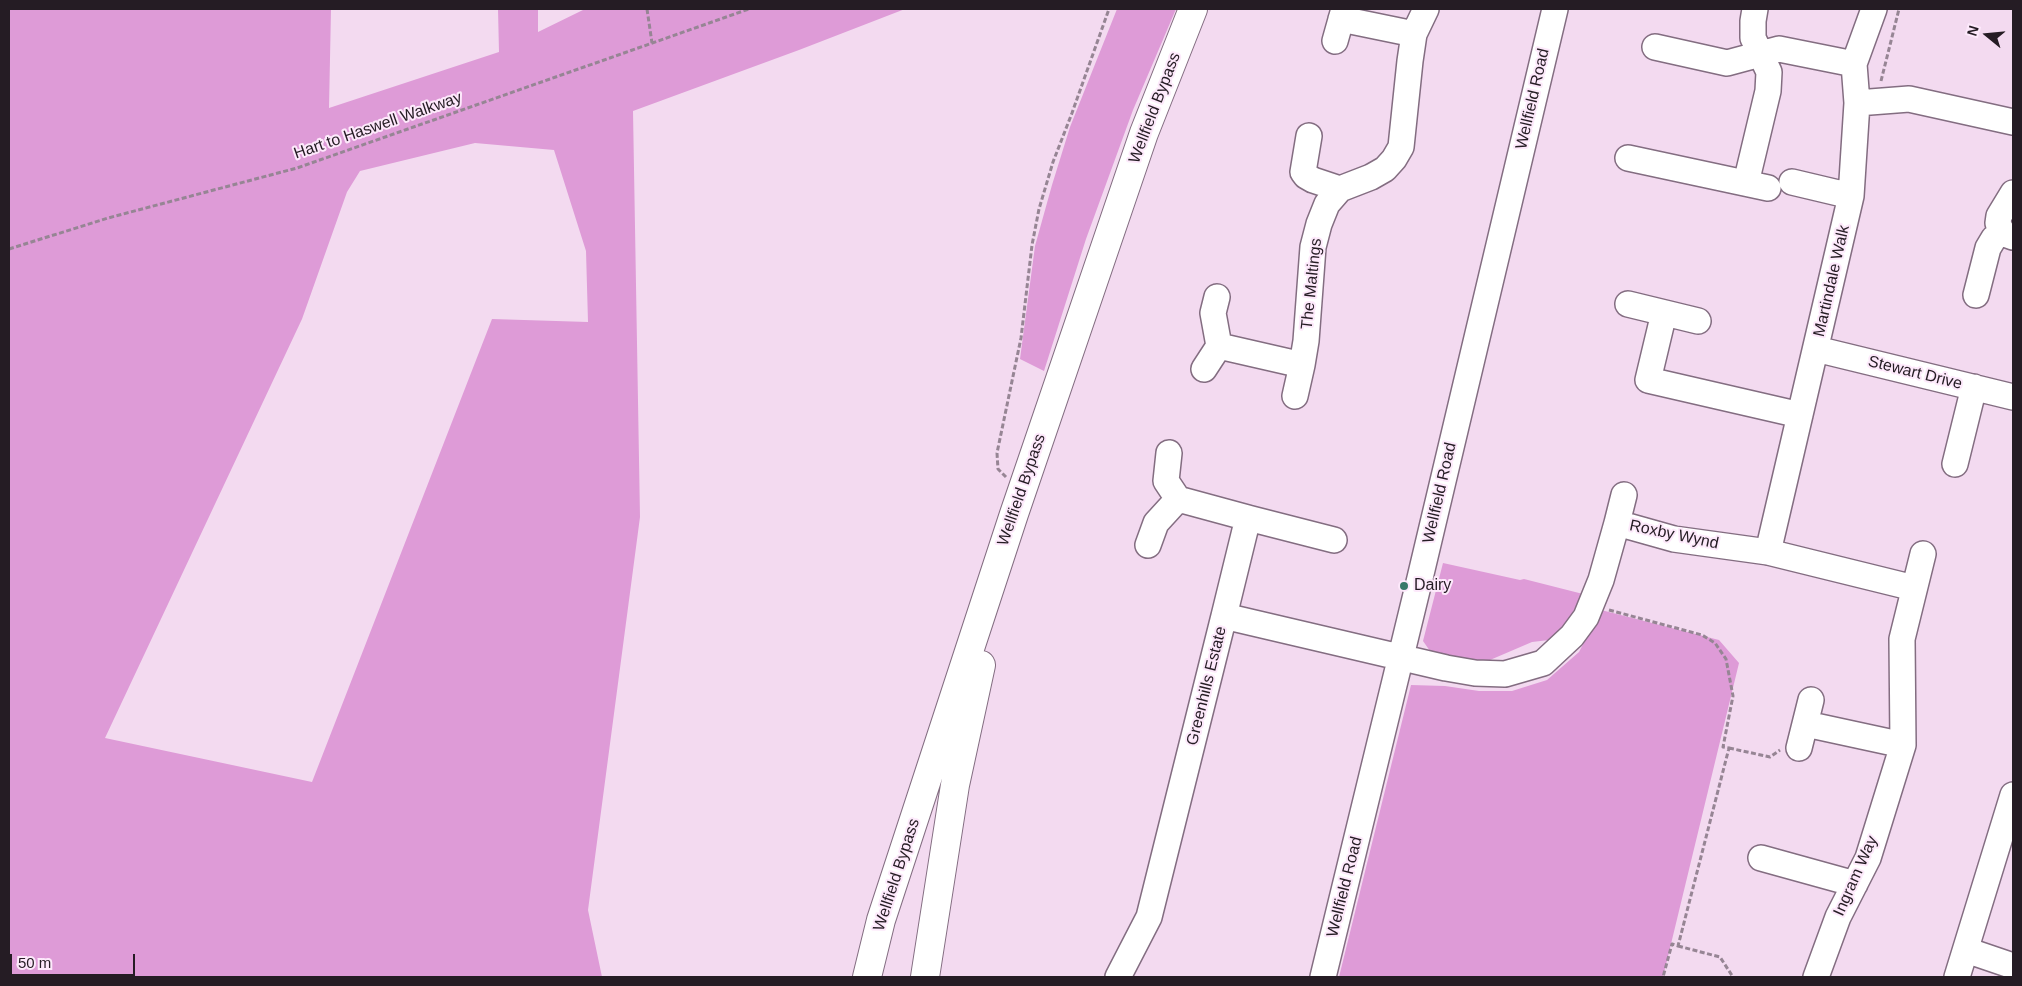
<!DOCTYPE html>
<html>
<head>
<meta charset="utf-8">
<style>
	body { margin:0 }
	#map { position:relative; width:2022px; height:986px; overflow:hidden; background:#f3daf0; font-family:Arial,sans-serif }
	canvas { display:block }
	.frame { position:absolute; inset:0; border:10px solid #251c24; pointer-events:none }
	.north { position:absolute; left:1962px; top:10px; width:50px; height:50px; -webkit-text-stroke:4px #fde9fb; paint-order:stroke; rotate:287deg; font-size:14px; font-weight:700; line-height:20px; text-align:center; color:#251c24 }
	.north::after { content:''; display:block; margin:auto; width:18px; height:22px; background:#251c24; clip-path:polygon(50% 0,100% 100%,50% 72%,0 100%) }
	.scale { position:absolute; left:10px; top:954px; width:125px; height:22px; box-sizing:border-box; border:2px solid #251c24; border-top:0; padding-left:6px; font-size:15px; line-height:18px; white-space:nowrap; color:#251c24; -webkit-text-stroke:4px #fde9fb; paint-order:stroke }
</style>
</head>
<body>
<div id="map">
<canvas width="2022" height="986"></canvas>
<div class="frame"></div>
<div class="north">N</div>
<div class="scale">50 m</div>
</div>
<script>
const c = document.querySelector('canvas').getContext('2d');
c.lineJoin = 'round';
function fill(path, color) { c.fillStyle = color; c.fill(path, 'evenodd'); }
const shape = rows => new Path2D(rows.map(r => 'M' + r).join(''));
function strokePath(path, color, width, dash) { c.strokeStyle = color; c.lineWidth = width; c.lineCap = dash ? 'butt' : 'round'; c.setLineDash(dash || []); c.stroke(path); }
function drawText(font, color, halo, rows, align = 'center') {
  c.font = font + ' Arial,sans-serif'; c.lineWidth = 4; c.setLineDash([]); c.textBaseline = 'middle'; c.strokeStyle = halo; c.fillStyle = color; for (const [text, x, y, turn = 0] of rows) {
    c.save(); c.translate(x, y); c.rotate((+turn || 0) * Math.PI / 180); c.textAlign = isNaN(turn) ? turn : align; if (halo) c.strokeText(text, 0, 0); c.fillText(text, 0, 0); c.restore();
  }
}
const green = shape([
	[9,9,331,9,329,108,499,52,498,9,538,9,538,32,585,9,905,9,799,50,633,111,640,517,588,910,602,977,9,977],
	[475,143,554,150,586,251,588,322,492,319,312,782,105,738,302,319,347,192,360,171],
	[1117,9,1176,9,1133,110,1086,239,1044,371,1020,359,1035,246,1052,185,1070,127],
	[1443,563,1520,580,1524,579,1583,594,1562,631,1549,640,1532,642,1490,660,1477,662,1439,654,1430,651,1423,641],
	[1601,610,1719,640,1739,663,1663,977,1339,977,1411,685,1445,686,1479,691,1512,691,1547,680,1579,652]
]);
const path = shape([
	[647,9,652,43],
	[1881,81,1899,9],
	[9,249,108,218,297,168,749,9],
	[1006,477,998,469,997,453,1021,338,1032,245,1039,209,1053,162,1072,113,1109,9],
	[1609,610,1702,635,1715,643,1726,659,1733,696,1723,747,1729,748,1678,946,1672,944,1663,977],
	[1729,748,1770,757,1780,750],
	[1678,946,1720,957,1733,977]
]);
const minor = shape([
	[1341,19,1414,34],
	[1335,41,1344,9],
	[1655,47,1727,63,1779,49,1854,64],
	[1857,103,1909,99,2013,122],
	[1309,136,1303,172,1306,176,1313,180,1340,189],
	[1628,158,1768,188],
	[1792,182,1851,196],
	[1746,183,1768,91,1769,72,1753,38,1753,21,1755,9],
	[2013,193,1999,216,1998,223,2002,233,2013,237],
	[1976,295,1988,248,1994,238,2002,233],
	[1628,304,1698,321],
	[1664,313,1648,380,1800,415],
	[1219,346,1302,365,1306,341,1313,247,1319,224,1327,204,1340,189,1371,177,1385,169,1394,159,1401,147,1410,61,1414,34,1426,9],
	[1816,349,2013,397],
	[1204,369,1219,346,1213,313,1217,297],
	[1295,396,1302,365],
	[1169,453,1166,481,1178,499],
	[1955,464,1974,387],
	[1178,499,1248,518,1224,616],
	[1248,518,1334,540],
	[1617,523,1624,495],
	[1148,545,1156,523,1178,499],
	[1768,552,1851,196,1857,103,1854,64,1874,9],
	[1806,724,1903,745],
	[1799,748,1811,700],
	[1761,858,1855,884],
	[1966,950,2013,966],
	[1118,977,1149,917,1224,616,1446,668,1475,673,1505,674,1543,663,1572,636,1586,617,1601,580,1617,523,1674,539,1768,552,1914,588],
	[1323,977,1420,578,1555,9],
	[1816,977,1838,917,1868,858,1903,745,1902,639,1923,554],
	[1957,977,2013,795]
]);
const major = shape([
	[867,977,881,920,1014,514,1144,133,1193,9],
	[925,977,955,785,981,665]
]);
const markers = [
	[1404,586,5,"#387969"]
];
const streetNames = [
	["Wellfield Road",1533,99,-77],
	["Wellfield Bypass",1155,108,-69],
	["Hart to Haswell Walkway",378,126,-19],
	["Martindale Walk",1832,281,-77],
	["The Maltings",1312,284,-84],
	["Stewart Drive",1915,373,14],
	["Wellfield Bypass",1022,490,-71],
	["Wellfield Road",1440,493,-77],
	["Roxby Wynd",1674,535,12],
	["Greenhills Estate",1207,686,-76],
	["Wellfield Bypass",897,875,-72],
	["Ingram Way",1856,876,-66],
	["Wellfield Road",1345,887,-76]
];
const poiNames = [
	["Dairy",1414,586]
];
fill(green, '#de9bd7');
strokePath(minor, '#836d81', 28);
strokePath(major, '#836d81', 30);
strokePath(path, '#968594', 3, [5, 2.5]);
strokePath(minor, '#fff', 25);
strokePath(major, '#fff', 28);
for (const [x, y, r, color] of markers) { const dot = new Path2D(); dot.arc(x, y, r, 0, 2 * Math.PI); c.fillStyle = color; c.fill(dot); strokePath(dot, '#fde9fb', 2); }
drawText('16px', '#251c24', '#fde9fb', streetNames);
drawText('16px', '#251c24', '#fde9fb', poiNames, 'left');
</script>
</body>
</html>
